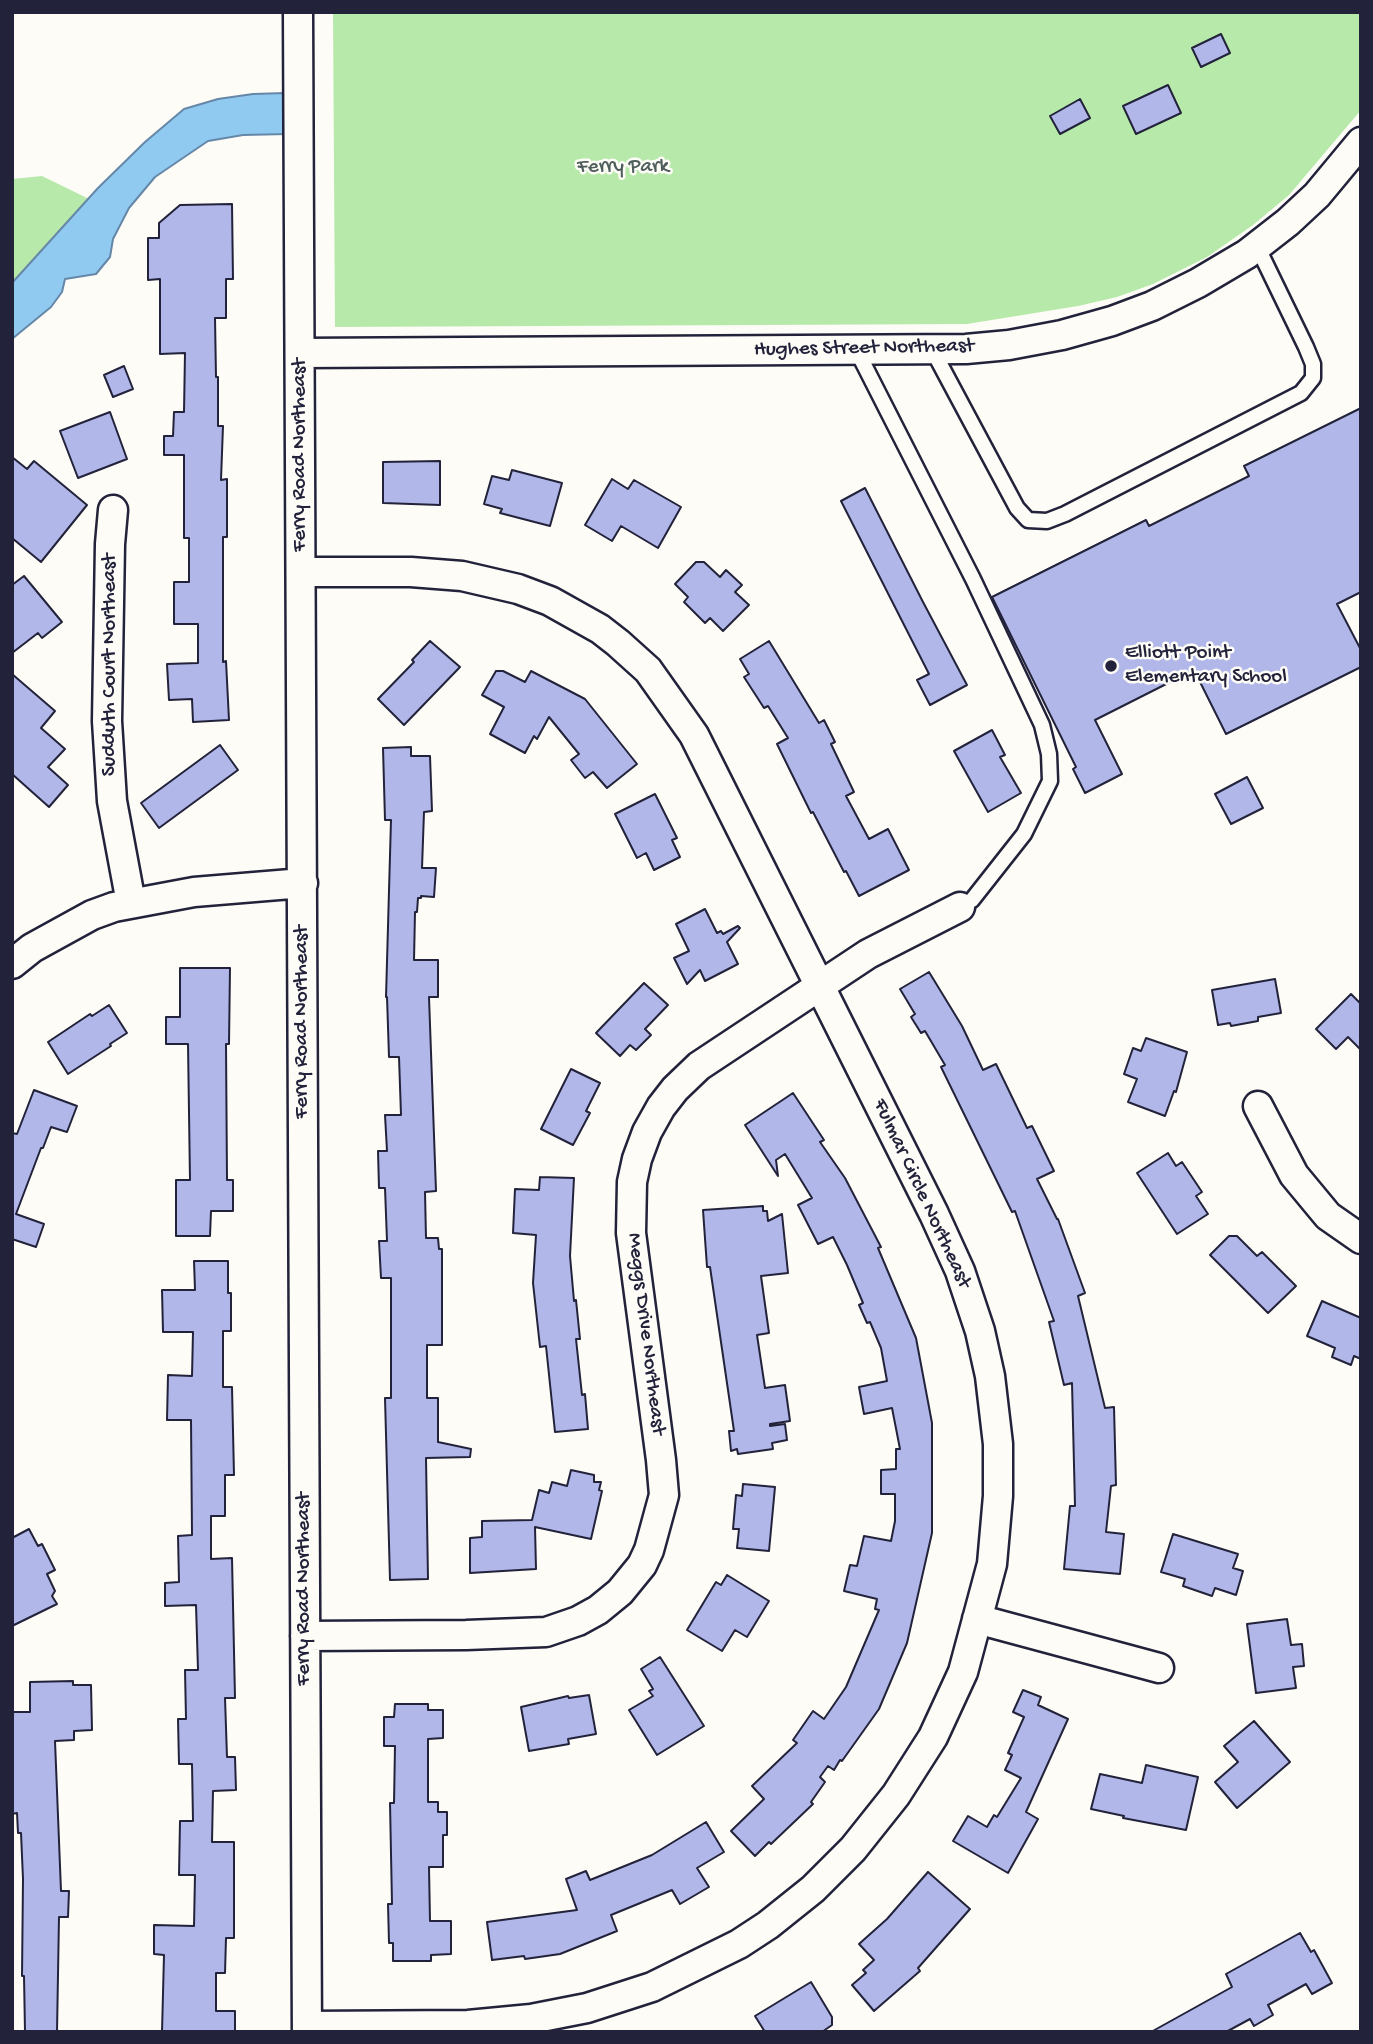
<!DOCTYPE html>
<html>
<head>
<meta charset="utf-8">
<style>
	body { margin:0 }
	#map { position:relative; width:1373px; height:2044px; overflow:hidden; background:#fdfcf7; font-family:"Gochi Hand",sans-serif }
	canvas { display:block }
	.frame { position:absolute; inset:0; border:14px solid #22223b; pointer-events:none }
</style>
</head>
<body>
<div id="map">
<canvas width="1373" height="2044"></canvas>
<div class="frame"></div>
</div>
<script>
const c = document.querySelector('canvas').getContext('2d');
c.lineJoin = 'round';
function fill(path, color) { c.fillStyle = color; c.fill(path, 'evenodd'); }
const shape = rows => new Path2D(rows.map(r => 'M' + r).join(''));
function strokePath(path, color, width, dash) { c.strokeStyle = color; c.lineWidth = width; c.lineCap = dash ? 'butt' : 'round'; c.setLineDash(dash || []); c.stroke(path); }
function drawText(font, color, halo, rows, align = 'center') {
  c.font = font + ' "Gochi Hand",sans-serif'; c.lineWidth = 5; c.setLineDash([]); c.textBaseline = 'middle'; c.strokeStyle = halo; c.fillStyle = color; for (const [text, x, y, turn = 0] of rows) {
    c.save(); c.translate(x, y); c.rotate((+turn || 0) * Math.PI / 180); c.textAlign = isNaN(turn) ? turn : align; if (halo) c.strokeText(text, 0, 0); c.fillText(text, 0, 0); c.restore();
  }
}
const green = shape([
	[333,12,1361,12,1361,110,1289,195,1253,225,1207,257,1153,284,1117,297,1078,306,967,324,335,327],
	[42,176,89,199,12,283,12,179]
]);
const water = shape([
	[286,93,287,134,243,135,208,141,155,177,129,208,113,239,110,257,96,274,65,279,62,292,51,307,12,339,12,283,98,188,145,142,184,109,218,99,253,94,286,93]
]);
const building = shape([
	[1221,34,1230,53,1201,67,1192,48,1221,34],
	[1168,85,1181,113,1136,134,1123,106,1168,85],
	[1080,99,1090,118,1060,134,1050,116,1080,99],
	[232,204,233,279,226,279,226,318,215,318,216,377,218,377,218,426,223,426,221,480,227,479,227,537,223,537,223,662,226,661,229,720,193,722,192,699,169,700,167,664,198,663,198,624,174,624,174,582,189,582,189,538,184,538,184,455,164,455,164,436,173,436,174,412,184,412,185,353,160,354,160,279,148,280,148,238,159,238,159,223,180,205,232,204],
	[124,366,133,389,113,397,104,375,124,366],
	[1361,408,1361,592,1337,604,1361,650,1361,667,1226,734,1194,670,1095,720,1122,774,1085,793,1073,769,1076,767,992,597,1146,520,1149,526,1249,476,1244,466,1361,408],
	[110,412,127,459,78,478,60,431,110,412],
	[12,457,27,469,34,461,87,505,41,562,12,538,12,457],
	[440,461,440,505,383,503,383,462,440,461],
	[512,470,562,483,550,526,500,513,502,509,484,504,492,476,509,480,512,470],
	[612,479,628,489,634,480,681,507,658,548,621,526,612,541,585,525,612,479],
	[865,488,923,602,967,685,930,705,917,680,929,674,841,501,865,488],
	[696,562,704,562,720,577,726,570,742,585,735,592,749,605,723,631,710,618,705,623,684,602,688,597,675,584,696,562],
	[24,576,62,622,42,638,38,633,12,653,12,585,24,576],
	[430,641,460,667,404,725,378,699,414,662,412,660,430,641],
	[769,641,819,723,824,720,835,742,831,744,854,792,846,796,869,839,888,829,909,870,859,896,846,871,844,872,813,812,811,813,777,744,788,738,768,706,764,708,744,677,749,674,740,659,769,641],
	[496,671,503,671,525,682,531,671,585,699,637,764,607,788,593,772,585,778,571,760,579,754,549,717,537,739,534,736,525,753,490,734,504,707,482,695,496,671],
	[12,674,55,711,41,728,65,749,48,767,68,785,49,807,12,774,12,674],
	[992,730,1005,755,1000,757,1021,793,988,812,954,751,992,730],
	[220,745,238,770,159,828,141,803,220,745],
	[411,747,411,756,430,756,432,811,424,812,422,868,436,868,434,897,421,896,421,898,418,898,417,912,415,912,414,960,438,960,438,997,429,997,436,1191,425,1192,426,1238,438,1238,439,1249,442,1249,442,1345,427,1345,427,1398,438,1398,438,1442,471,1449,470,1457,426,1458,428,1579,390,1580,385,1398,391,1398,391,1278,381,1278,379,1241,387,1241,385,1188,379,1188,378,1151,387,1151,385,1115,401,1115,399,1057,389,1057,387,997,386,997,391,820,385,820,383,748,411,747],
	[1247,777,1263,808,1231,824,1215,794,1247,777],
	[655,794,677,838,672,840,680,857,654,870,646,853,637,858,615,814,655,794],
	[705,909,717,933,721,931,723,934,738,926,740,928,727,942,738,964,705,981,700,970,687,984,674,958,689,951,676,924,705,909],
	[180,968,230,968,229,1044,226,1044,227,1180,233,1180,233,1211,211,1211,210,1236,176,1236,176,1180,190,1180,188,1044,166,1044,166,1017,180,1017,180,968],
	[929,972,962,1026,983,1070,996,1064,1027,1128,1032,1126,1054,1171,1037,1179,1057,1219,1058,1219,1085,1293,1078,1296,1105,1408,1114,1407,1116,1485,1111,1486,1106,1532,1124,1534,1120,1574,1064,1569,1070,1506,1075,1506,1072,1383,1064,1385,1049,1322,1054,1321,1015,1211,1012,1212,941,1067,945,1065,925,1031,921,1033,911,1017,915,1014,900,989,929,972],
	[1275,979,1281,1013,1258,1017,1258,1021,1231,1026,1230,1023,1218,1025,1212,990,1275,979],
	[644,983,668,1005,645,1029,651,1035,636,1050,630,1045,620,1056,596,1033,644,983],
	[1351,994,1361,1004,1361,1050,1348,1037,1336,1049,1316,1029,1351,994],
	[109,1005,127,1033,110,1044,111,1046,68,1074,48,1042,90,1014,92,1016,109,1005],
	[1146,1038,1187,1052,1176,1092,1174,1091,1165,1116,1128,1102,1137,1079,1124,1074,1133,1048,1141,1051,1146,1038],
	[571,1069,600,1083,586,1111,590,1113,573,1145,541,1129,571,1069],
	[34,1090,77,1106,67,1132,51,1127,43,1148,41,1148,16,1214,44,1224,36,1247,12,1239,12,1133,17,1134,34,1090],
	[793,1093,824,1140,820,1142,845,1178,881,1247,878,1248,916,1338,932,1423,932,1533,907,1643,879,1709,842,1761,840,1760,834,1770,828,1766,820,1777,825,1782,811,1802,813,1804,771,1844,769,1842,755,1856,731,1831,764,1799,752,1786,797,1743,793,1740,813,1711,824,1719,846,1687,879,1610,875,1609,877,1599,844,1591,850,1565,857,1566,864,1536,891,1541,895,1521,895,1494,881,1494,881,1470,896,1469,896,1449,900,1449,892,1408,864,1414,859,1387,887,1381,881,1348,870,1322,867,1323,859,1305,863,1303,847,1265,833,1237,818,1244,798,1205,812,1198,785,1154,776,1160,778,1176,745,1125,793,1093],
	[1168,1153,1176,1166,1182,1162,1202,1192,1196,1196,1208,1214,1177,1234,1137,1173,1168,1153],
	[540,1177,574,1178,570,1256,574,1301,576,1300,580,1339,576,1339,582,1395,585,1394,588,1429,555,1432,546,1346,540,1347,533,1283,536,1235,513,1233,515,1189,539,1190,540,1177],
	[763,1206,763,1211,767,1211,768,1221,782,1214,788,1273,761,1276,769,1333,757,1335,765,1388,785,1385,790,1421,770,1424,770,1426,785,1424,787,1440,772,1443,773,1449,738,1454,737,1449,731,1451,729,1431,734,1431,710,1267,707,1267,703,1210,763,1206],
	[1229,1236,1237,1236,1257,1256,1262,1252,1296,1286,1268,1313,1210,1255,1229,1236],
	[194,1261,228,1261,228,1293,231,1293,231,1331,223,1331,223,1387,232,1387,234,1475,225,1475,225,1516,211,1516,211,1559,232,1558,235,1698,225,1698,227,1757,235,1757,236,1790,213,1791,212,1842,234,1842,234,1938,226,1938,225,1973,216,1973,216,2011,235,2011,235,2032,162,2032,164,1955,154,1954,154,1925,194,1926,195,1875,179,1875,180,1821,193,1821,192,1764,179,1764,178,1719,186,1719,185,1670,198,1670,196,1605,165,1606,165,1583,179,1582,178,1536,192,1535,191,1420,167,1420,168,1375,192,1376,193,1332,163,1332,162,1290,195,1290,194,1261],
	[1322,1301,1361,1318,1361,1359,1354,1356,1351,1365,1332,1357,1335,1348,1307,1336,1322,1301],
	[571,1470,594,1475,594,1482,601,1482,599,1490,602,1491,591,1539,535,1527,536,1569,470,1573,470,1538,482,1537,482,1521,532,1520,539,1490,549,1493,552,1482,567,1486,571,1470],
	[743,1484,775,1487,769,1551,737,1548,739,1529,733,1529,736,1495,742,1496,743,1484],
	[29,1529,38,1546,42,1544,55,1570,47,1574,55,1591,52,1596,57,1604,12,1626,12,1538,29,1529],
	[1173,1534,1238,1554,1233,1568,1243,1571,1236,1595,1215,1588,1212,1596,1183,1586,1185,1579,1161,1572,1173,1534],
	[727,1575,769,1601,747,1637,735,1630,722,1651,687,1630,716,1582,721,1585,727,1575],
	[1287,1619,1291,1645,1302,1644,1304,1666,1293,1667,1296,1688,1256,1693,1247,1624,1287,1619],
	[660,1657,704,1726,657,1755,629,1710,653,1696,649,1691,653,1689,641,1669,660,1657],
	[73,1681,73,1685,91,1685,92,1730,74,1731,74,1740,55,1741,61,1891,69,1891,68,1917,59,1917,57,2032,25,2032,24,1976,22,1976,23,1879,21,1833,18,1833,17,1813,12,1814,12,1712,30,1712,30,1682,73,1681],
	[1023,1690,1041,1697,1038,1705,1068,1719,1026,1812,1038,1819,1008,1873,953,1841,968,1816,987,1827,994,1815,997,1817,1021,1778,1005,1770,1012,1755,1008,1753,1024,1717,1013,1712,1023,1690],
	[589,1695,596,1734,568,1739,569,1744,529,1751,521,1707,568,1696,569,1698,589,1695],
	[395,1704,428,1704,428,1710,443,1710,443,1738,428,1739,428,1802,438,1802,438,1812,447,1812,447,1835,443,1835,443,1867,429,1867,430,1921,451,1921,451,1954,431,1955,431,1961,393,1961,393,1943,389,1943,388,1904,392,1904,390,1803,394,1803,395,1746,384,1746,384,1717,394,1717,395,1704],
	[1254,1721,1290,1762,1237,1808,1215,1782,1238,1762,1224,1746,1254,1721],
	[1146,1765,1198,1777,1186,1830,1123,1818,1124,1816,1091,1809,1100,1774,1142,1783,1146,1765],
	[706,1822,724,1852,697,1868,709,1887,680,1904,672,1890,611,1915,617,1931,560,1954,525,1959,524,1956,492,1960,487,1922,577,1910,566,1879,586,1871,590,1880,652,1855,706,1822],
	[928,1872,970,1909,918,1968,920,1971,874,2011,852,1985,866,1973,863,1970,874,1960,859,1944,887,1919,928,1872],
	[1300,1933,1311,1952,1314,1950,1332,1983,1312,1994,1306,1984,1268,2005,1273,2015,1254,2026,1250,2019,1226,2032,1151,2032,1232,1987,1226,1974,1300,1933],
	[811,1982,832,2017,832,2025,822,2032,765,2032,755,2016,811,1982]
]);
const service = shape([
	[856,349,973,579,1042,725,1049,754,1050,781,1024,834,972,900,960,907],
	[932,349,1017,508,1028,520,1047,521,1065,514,1301,393,1313,378,1313,364,1306,347,1257,246]
]);
const minor = shape([
	[298,12,307,2032],
	[301,353,966,349,1009,345,1062,335,1112,321,1152,306,1198,283,1247,254,1288,222,1317,195,1361,142],
	[113,510,110,544,107,721,112,801,131,903],
	[301,572,411,572,462,576,518,589,550,601,600,629,618,643,648,670,694,735,934,1214,960,1271,980,1331,990,1376,998,1444,998,1496,992,1564,963,1672,933,1737,896,1795,853,1849,813,1889,768,1925,739,1944,652,1987,587,2008,531,2019,468,2025,307,2026],
	[12,964,32,948,92,915,114,907,194,892,303,883],
	[1258,1106,1294,1175,1328,1216,1361,1239],
	[977,1619,1159,1668],
	[305,1636,466,1635,546,1632,578,1621,598,1610,620,1592,642,1565,649,1550,664,1495,661,1460,631,1233,632,1182,637,1159,647,1132,661,1107,675,1089,699,1066,868,954,960,907]
]);
const markers = [
	[1111,666,7,"#22223b"]
];
const parkNames = [
	["Ferry Park",623,168]
];
const streetNames = [
	["Hughes Street Northeast",864,349,-1],
	["Ferry Road Northeast",301,455,-90],
	["Sudduth Court Northeast",111,665,-90],
	["Ferry Road Northeast",303,1022,-90],
	["Fulmar Circle Northeast",921,1194,65],
	["Meggs Drive Northeast",645,1334,83],
	["Ferry Road Northeast",305,1589,-90]
];
const poiNames = [
	["Elliott Point",1125,654],
	["Elementary School",1125,678]
];
fill(green, '#b7e9aa');
fill(water, '#91caf0');
strokePath(water, '#6587a8', 2);
fill(building, '#b1b7e8');
strokePath(building, '#22223b', 2);
strokePath(service, '#22223b', 19);
strokePath(minor, '#22223b', 33);
strokePath(service, '#fdfcf7', 14);
strokePath(minor, '#fdfcf7', 28);
for (const [x, y, r, color] of markers) { const dot = new Path2D(); dot.arc(x, y, r, 0, 2 * Math.PI); c.fillStyle = color; c.fill(dot); strokePath(dot, '#fdfcf7', 2.5); }
drawText('21px', '#4f5e5c', '#fdfcf7', parkNames);
drawText('21px', '#22223b', '#fdfcf7', streetNames);
drawText('21px', '#22223b', '#fdfcf7', poiNames, 'left');
</script>
</body>
</html>
